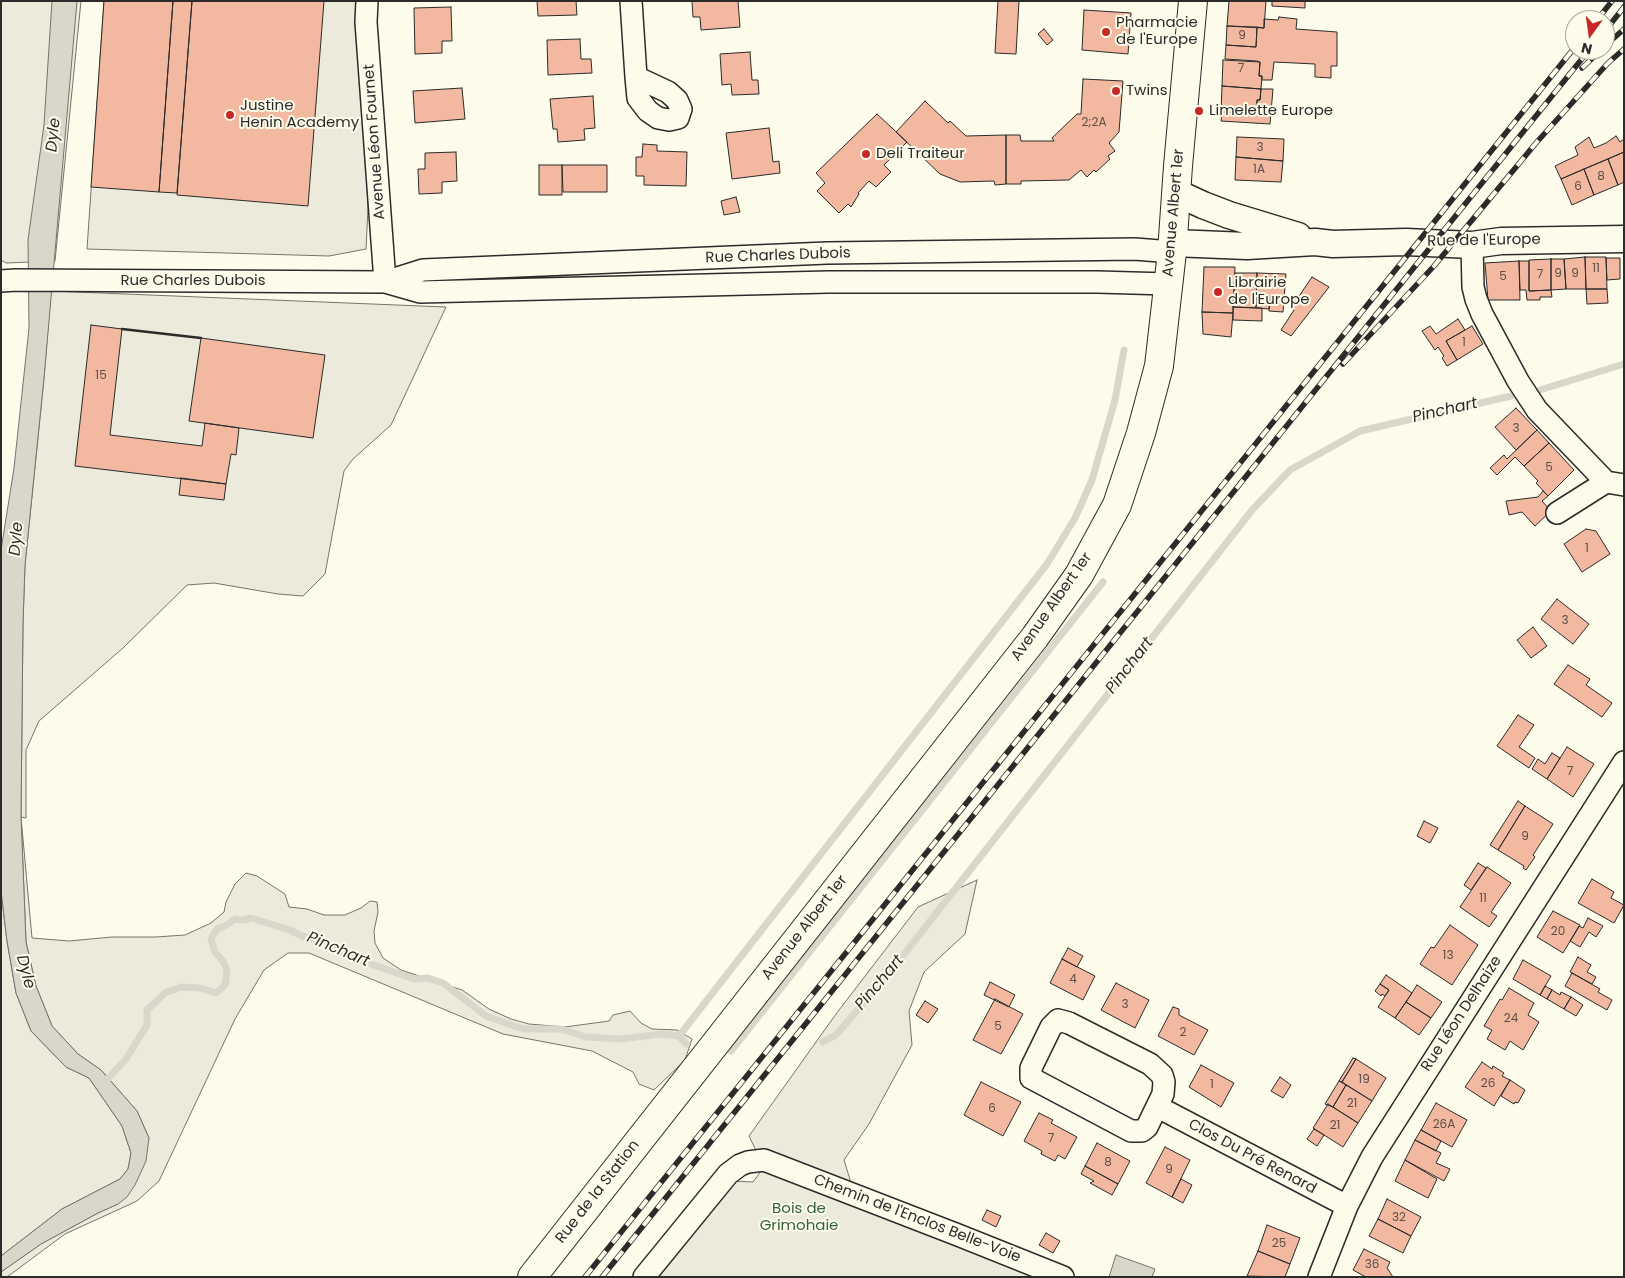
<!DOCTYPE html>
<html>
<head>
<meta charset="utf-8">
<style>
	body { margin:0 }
	#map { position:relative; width:1625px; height:1278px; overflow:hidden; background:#fdfbea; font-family:Poppins,sans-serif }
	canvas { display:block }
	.frame { position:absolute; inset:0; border:2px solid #2b2b2b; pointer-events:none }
	.north { position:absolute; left:1565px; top:10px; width:50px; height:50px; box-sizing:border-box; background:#fdfbea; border:1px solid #a9a89e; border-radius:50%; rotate:194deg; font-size:14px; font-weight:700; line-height:20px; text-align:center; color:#2b2b2b }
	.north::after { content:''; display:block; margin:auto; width:18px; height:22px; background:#c62828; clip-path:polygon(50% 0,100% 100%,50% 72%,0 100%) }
</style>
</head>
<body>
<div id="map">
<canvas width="1625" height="1278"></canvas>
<div class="frame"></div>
<div class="north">N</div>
</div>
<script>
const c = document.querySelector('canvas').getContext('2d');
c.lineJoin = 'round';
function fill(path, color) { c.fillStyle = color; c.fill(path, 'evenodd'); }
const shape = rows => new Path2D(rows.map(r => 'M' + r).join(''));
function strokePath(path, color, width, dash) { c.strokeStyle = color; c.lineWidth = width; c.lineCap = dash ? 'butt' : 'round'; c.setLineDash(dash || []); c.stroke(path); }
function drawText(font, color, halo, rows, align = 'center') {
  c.font = font + ' Poppins,sans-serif'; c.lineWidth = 4; c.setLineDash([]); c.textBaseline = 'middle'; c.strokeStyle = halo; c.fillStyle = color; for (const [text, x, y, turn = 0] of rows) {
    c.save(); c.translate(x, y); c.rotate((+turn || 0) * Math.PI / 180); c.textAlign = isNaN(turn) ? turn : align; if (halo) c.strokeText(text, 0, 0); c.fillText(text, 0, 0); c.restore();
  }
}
const green = shape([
	[1,1,81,1,55,261,6,263,1,260,1,1],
	[104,1,361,1,360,19,368,208,366,249,329,256,87,249,104,1],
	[51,291,446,307,391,425,353,459,344,471,325,574,303,596,278,594,214,583,187,585,123,648,39,721,26,750,26,818,21,817,32,938,69,941,112,937,156,937,185,935,211,923,224,912,226,902,235,884,246,873,257,876,285,894,289,907,307,909,324,915,345,915,361,908,370,901,377,902,378,912,374,931,375,943,383,958,401,970,462,990,489,1009,511,1019,529,1024,565,1027,609,1021,613,1015,630,1011,641,1023,652,1029,677,1030,692,1039,685,1060,654,1090,639,1084,633,1072,592,1051,503,1034,309,953,288,953,264,970,235,1019,159,1181,137,1201,65,1234,7,1277,1,1277,1,1272,41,1244,98,1213,118,1204,149,1138,137,1111,101,1070,78,1054,52,1026,36,986,26,942,21,816,23,623,25,565,44,378,51,291],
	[977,880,965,934,924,972,909,1011,912,1045,869,1124,844,1160,856,1199,1059,1277,657,1277,734,1181,753,1182,764,1167,749,1136,836,1014,918,907,977,880],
	[1,891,7,941,16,993,31,1031,66,1067,89,1078,122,1126,131,1153,128,1169,120,1179,62,1209,1,1256,1,891]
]);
const water = shape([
	[52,1,77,1,44,378,25,565,23,623,21,816,26,942,36,986,52,1026,78,1054,101,1070,137,1111,149,1138,146,1161,135,1185,127,1197,118,1204,98,1213,41,1244,1,1272,1,1256,62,1209,120,1179,128,1169,131,1153,122,1126,89,1078,66,1067,31,1031,16,993,7,941,1,891,1,550,14,468,29,328,28,240,44,125,52,1],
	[1116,1255,1155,1269,1152,1277,1109,1277,1116,1255]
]);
const stream = shape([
	[1540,390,1624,364],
	[679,1036,1047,564,1075,518,1092,480,1115,400,1124,350],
	[823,1042,836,1035,887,976,1253,509,1290,470,1360,431,1511,396],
	[731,1051,1103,582],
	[103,1084,126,1059,147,1025,147,1010,165,993,181,987,200,988,216,993,225,985,227,970,223,961,215,952,211,939,217,929,225,926,235,919,243,920,251,918,290,930,302,936,315,939,348,956,414,979,428,978,443,983,486,1016,523,1029,561,1029,586,1037,621,1039,661,1034,679,1036,686,1044]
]);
const building = shape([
	[104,1,173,1,159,192,91,187,104,1],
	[173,1,192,1,177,193,159,192,173,1],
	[192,1,324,1,308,206,177,195,192,1],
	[537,1,576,1,577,15,538,16,537,1],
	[692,1,738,1,740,27,701,30,700,17,693,17,692,1],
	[998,1,1019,1,1016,54,995,53,998,1],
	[1229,1,1266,1,1264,28,1227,26,1229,1],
	[1272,1,1305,1,1305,8,1272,6,1272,1],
	[451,7,452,41,442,41,442,53,415,54,414,8,451,7],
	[1084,10,1131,13,1128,54,1082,50,1084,10],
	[1279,17,1297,19,1296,29,1337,32,1337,66,1331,66,1331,78,1315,77,1315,64,1274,62,1272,80,1262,80,1262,76,1259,76,1260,62,1257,61,1225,59,1226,45,1256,47,1257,27,1264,28,1264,19,1278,20,1279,17],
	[1227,26,1257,27,1256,47,1226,45,1227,26],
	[1044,29,1053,40,1047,45,1038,34,1044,29],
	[580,39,581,59,591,59,592,73,548,75,547,40,580,39],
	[750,52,752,80,758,80,759,94,732,95,731,84,722,85,720,54,750,52],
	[1223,60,1260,62,1259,76,1262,76,1261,89,1222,86,1223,60],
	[1083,79,1123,81,1119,132,1109,143,1115,151,1108,156,1110,159,1096,172,1094,170,1087,177,1081,170,1069,180,1021,181,1021,184,1006,184,1006,135,1020,135,1021,141,1054,141,1052,138,1077,114,1081,114,1083,79],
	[1222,86,1261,89,1260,100,1257,100,1257,114,1221,112,1222,86],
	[462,88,465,119,415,123,413,91,462,88],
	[1261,89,1273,89,1270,124,1221,121,1222,112,1257,114,1257,100,1260,100,1261,89],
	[593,96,595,128,584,129,585,140,558,142,557,129,553,129,550,99,593,96],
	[925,101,948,123,950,121,966,136,1006,135,1006,184,995,185,994,181,960,182,940,174,896,132,925,101],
	[877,114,907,142,884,165,891,172,876,187,869,181,858,193,859,194,851,207,848,204,839,213,817,191,825,183,816,173,877,114],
	[769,128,773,162,779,161,780,173,732,179,726,133,769,128],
	[1616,136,1620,142,1624,139,1624,152,1561,179,1555,166,1578,155,1575,147,1589,137,1594,148,1606,143,1616,136],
	[1237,137,1284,139,1283,161,1236,157,1237,137],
	[643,144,657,145,657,151,687,152,686,186,644,185,644,176,636,176,636,157,642,157,643,144],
	[456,152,457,181,442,182,442,193,419,194,418,169,425,169,425,153,456,152],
	[1624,152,1624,182,1618,185,1608,159,1624,152],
	[1236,157,1283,161,1281,182,1235,180,1236,157],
	[1608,159,1618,185,1594,195,1584,169,1608,159],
	[539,165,562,165,562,195,539,195,539,165],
	[562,165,607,165,607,192,563,192,562,165],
	[1584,169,1594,195,1572,205,1561,179,1584,169],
	[736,197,740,212,724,215,721,201,736,197],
	[1585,257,1606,257,1607,289,1586,289,1585,257],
	[1585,257,1586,289,1566,289,1564,259,1585,257],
	[1606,258,1620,258,1620,279,1607,280,1606,258],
	[1551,259,1564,259,1566,289,1551,290,1551,259],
	[1551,259,1551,290,1529,291,1529,260,1551,259],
	[1519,261,1529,261,1529,291,1551,290,1552,297,1540,297,1540,300,1527,300,1526,290,1520,290,1519,261],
	[1519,261,1520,300,1488,300,1485,263,1519,261],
	[1204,267,1235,267,1233,313,1202,312,1204,267],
	[1235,273,1257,273,1256,308,1233,307,1235,273],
	[1257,273,1286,274,1283,312,1269,311,1270,296,1256,295,1257,273],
	[1312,277,1329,287,1291,336,1281,330,1294,310,1291,308,1312,277],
	[1586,289,1607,289,1608,303,1587,304,1586,289],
	[1256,295,1270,296,1269,309,1256,308,1256,295],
	[1233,307,1262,308,1262,321,1233,320,1233,307],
	[1202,312,1233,313,1231,337,1203,334,1202,312],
	[1458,319,1465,330,1446,341,1457,360,1447,366,1442,358,1444,356,1438,347,1435,350,1422,331,1430,326,1436,334,1458,319],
	[91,325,122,329,110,435,202,446,205,423,239,428,236,455,231,454,226,484,75,466,91,325],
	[1472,326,1483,344,1457,360,1446,341,1472,326],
	[201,338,325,355,313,438,189,421,201,338],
	[1516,408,1537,430,1516,450,1495,427,1516,408],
	[1537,430,1549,443,1524,466,1515,457,1497,475,1490,468,1504,455,1507,459,1537,430],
	[1549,443,1574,470,1548,496,1536,483,1538,481,1524,466,1549,443],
	[181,478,226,484,224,500,179,495,181,478],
	[1543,491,1548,496,1542,501,1551,511,1535,526,1522,512,1509,515,1506,501,1538,497,1543,491],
	[1586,529,1596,531,1610,554,1582,572,1564,544,1586,529],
	[1557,599,1589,624,1573,644,1541,619,1557,599],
	[1533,627,1547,646,1531,658,1517,640,1533,627],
	[1568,665,1590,679,1586,685,1612,703,1602,717,1554,684,1568,665],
	[1518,715,1534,725,1519,747,1535,758,1529,768,1497,746,1518,715],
	[1567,747,1594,764,1573,797,1547,779,1567,747],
	[1552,753,1560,758,1547,779,1532,769,1538,759,1545,764,1552,753],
	[1518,801,1525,806,1498,850,1490,845,1518,801],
	[1525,806,1553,824,1533,855,1535,857,1526,870,1523,868,1524,866,1498,850,1525,806],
	[1424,821,1438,828,1430,843,1417,836,1424,821],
	[1478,863,1486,868,1471,890,1464,885,1478,863],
	[1487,867,1511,883,1491,912,1497,916,1489,927,1460,907,1487,867],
	[1592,879,1614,892,1611,898,1624,905,1614,923,1578,903,1592,879],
	[1553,911,1580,925,1563,953,1537,937,1553,911],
	[1588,918,1603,926,1596,937,1589,932,1580,947,1570,941,1579,926,1583,928,1588,918],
	[1450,925,1478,945,1452,985,1420,964,1431,947,1434,948,1450,925],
	[1068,948,1083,956,1077,967,1062,959,1068,948],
	[1578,957,1591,965,1587,972,1596,977,1592,984,1570,972,1578,957],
	[1062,959,1095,976,1083,1000,1050,983,1062,959],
	[1523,960,1551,976,1540,995,1513,979,1523,960],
	[1572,973,1600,989,1598,992,1612,1000,1607,1010,1565,986,1572,973],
	[1386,975,1412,993,1395,1018,1378,1007,1389,990,1380,984,1386,975],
	[990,982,1015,995,1009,1007,984,995,990,982],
	[1116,983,1149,1000,1135,1028,1101,1010,1116,983],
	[1380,984,1389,990,1385,996,1382,994,1381,996,1375,991,1380,984],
	[1417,985,1442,1002,1431,1018,1406,1002,1417,985],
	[1545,986,1552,990,1547,999,1540,995,1545,986],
	[1509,988,1534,1003,1528,1015,1539,1022,1523,1050,1510,1041,1505,1050,1487,1039,1492,1030,1484,1026,1500,999,1502,1000,1509,988],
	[1552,990,1560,995,1561,992,1571,997,1564,1009,1547,999,1552,990],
	[1571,997,1583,1005,1576,1016,1564,1009,1571,997],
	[995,999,1023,1014,1001,1054,973,1040,995,999],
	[925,1001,938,1009,928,1023,916,1015,925,1001],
	[1406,1002,1431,1018,1419,1035,1395,1018,1406,1002],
	[1173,1007,1179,1009,1179,1015,1208,1030,1194,1055,1158,1036,1173,1007],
	[1353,1058,1356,1059,1342,1082,1339,1081,1353,1058],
	[1356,1059,1386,1078,1372,1101,1342,1082,1356,1059],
	[1482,1062,1492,1069,1493,1066,1504,1073,1502,1076,1510,1080,1494,1106,1465,1087,1482,1062],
	[1201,1065,1234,1083,1221,1107,1189,1087,1201,1065],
	[1280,1077,1291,1085,1283,1098,1271,1091,1280,1077],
	[1510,1080,1525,1090,1518,1103,1515,1102,1514,1104,1501,1096,1510,1080],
	[1339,1081,1346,1085,1333,1107,1325,1104,1339,1081],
	[981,1082,1021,1102,1003,1136,964,1115,981,1082],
	[1346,1085,1372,1101,1358,1123,1333,1107,1346,1085],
	[1436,1103,1467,1120,1452,1147,1421,1130,1436,1103],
	[1328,1104,1358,1123,1343,1147,1313,1128,1328,1104],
	[1039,1113,1053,1120,1051,1123,1077,1137,1065,1159,1058,1155,1055,1161,1041,1154,1042,1151,1024,1141,1039,1113],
	[1314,1129,1324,1135,1317,1146,1307,1139,1314,1129],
	[1421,1130,1441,1141,1436,1151,1415,1140,1421,1130],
	[1415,1140,1441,1153,1436,1163,1450,1169,1444,1181,1405,1160,1415,1140],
	[1097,1143,1130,1161,1118,1184,1085,1166,1097,1143],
	[1165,1147,1190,1160,1172,1197,1146,1183,1165,1147],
	[1405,1160,1437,1179,1428,1198,1395,1181,1405,1160],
	[1085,1166,1118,1184,1112,1195,1090,1183,1094,1181,1081,1174,1085,1166],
	[1181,1179,1192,1185,1183,1203,1172,1197,1181,1179],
	[1387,1199,1421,1217,1411,1236,1378,1219,1387,1199],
	[987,1210,1001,1216,996,1227,982,1220,987,1210],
	[1378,1219,1411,1236,1403,1253,1369,1236,1378,1219],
	[1267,1225,1300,1238,1290,1264,1258,1251,1267,1225],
	[1046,1233,1060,1241,1053,1253,1039,1245,1046,1233],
	[1364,1249,1390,1262,1387,1268,1393,1277,1366,1277,1353,1270,1364,1249],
	[1258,1251,1290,1264,1285,1277,1247,1276,1258,1251]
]);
const minor = shape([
	[367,1,366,22,385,282],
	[631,1,636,77,638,98,648,111,658,118,669,120,678,118,681,109,677,100,668,92,636,77],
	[1472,245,1473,287,1476,299,1482,314,1518,381,1537,410,1606,482,1624,485],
	[1,281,16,280,385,282,420,292,828,282,1097,282,1168,284],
	[385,282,423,270,827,253,1135,249,1172,252],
	[1557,513,1606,482],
	[1058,1020,1069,1023,1150,1064,1162,1075,1164,1082,1163,1094,1147,1127,1142,1131,1131,1131,1031,1078,1031,1068,1051,1027,1058,1020],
	[1158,1107,1347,1206],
	[644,1277,728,1174,740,1165,748,1162,764,1160,958,1235,1063,1277],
	[1319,1277,1347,1206,1372,1157,1624,762]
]);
const tertiary = shape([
	[1177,193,1203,205,1229,215,1298,236],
	[1173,243,1247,246,1315,242,1333,244,1406,242,1472,245,1501,241,1624,239]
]);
const secondary = shape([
	[532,1277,1035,637,1079,575,1117,505,1141,433,1159,366,1172,252,1178,166,1193,1]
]);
const rail = shape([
	[1597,20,1612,1],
	[1605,31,1624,7],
	[1605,46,1624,29],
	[1582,68,1601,50],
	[1343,364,1434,266,1536,143,1608,63,1624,49],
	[585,1277,1575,47],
	[602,1277,1589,50]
]);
const wall = shape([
	[122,329,201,338]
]);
const markers = [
	[1106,32,5,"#c62828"],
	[1116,91,5,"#c62828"],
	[1199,111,5,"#c62828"],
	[230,115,5,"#c62828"],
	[866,154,5,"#c62828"],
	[1218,292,5,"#c62828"]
];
const numberNames = [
	["9",1242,36],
	["7",1241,69],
	["2;2A",1094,123],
	["3",1260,148],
	["1A",1259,170],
	["8",1601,177],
	["6",1578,187],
	["11",1596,269],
	["9",1558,274],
	["9",1575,274],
	["7",1540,275],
	["5",1503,277],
	["1",1464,343],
	["15",101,376],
	["3",1516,429],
	["5",1549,468],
	["1",1587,549],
	["3",1565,621],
	["7",1570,772],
	["9",1525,837],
	["11",1483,899],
	["20",1558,932],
	["13",1448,956],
	["4",1073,980],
	["3",1125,1005],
	["24",1511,1019],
	["5",998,1027],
	["2",1183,1033],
	["19",1364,1080],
	["26",1488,1084],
	["1",1212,1085],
	["21",1352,1104],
	["6",992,1109],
	["26A",1444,1125],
	["21",1335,1126],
	["7",1051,1139],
	["8",1108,1163],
	["9",1169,1170],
	["32",1399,1218],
	["25",1279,1244],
	["36",1372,1265]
];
const poiNames = [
	["Pharmacie",1116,23],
	["de l'Europe",1116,40],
	["Twins",1126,91],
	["Justine",240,106],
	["Henin Academy",240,123],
	["Limelette Europe",1209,111],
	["Deli Traiteur",876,154],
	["Librairie",1228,283],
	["de l'Europe",1228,300]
];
const streetNames = [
	["Avenue Léon Fournet",375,142,-94],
	["Avenue Albert 1er",1174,213,-85],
	["Rue de l'Europe",1484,241,-1],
	["Rue Charles Dubois",778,256,-2],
	["Rue Charles Dubois",193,281],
	["Avenue Albert 1er",1052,607,-55],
	["Avenue Albert 1er",805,928,-52],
	["Rue Léon Delhaize",1462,1014,-57],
	["Clos Du Pré Renard",1252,1157,28],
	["Rue de la Station",598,1192,-52],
	["Chemin de l'Enclos Belle-Voie",917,1219,21]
];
const parkNames = [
	["Bois de",799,1209],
	["Grimohaie",799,1226]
];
const waterNames = [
	["Dyle",54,135,-84],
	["Pinchart",1445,411,-13],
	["Dyle",17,539,-85],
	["Pinchart",1130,666,-52],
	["Pinchart",338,950,23],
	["Dyle",25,972,75],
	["Pinchart",880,983,-50]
];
fill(green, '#ecebdb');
strokePath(green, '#74746e', 1);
fill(water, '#d8d7c9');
strokePath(water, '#74746e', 1);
strokePath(stream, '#d8d7c9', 7);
fill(building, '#f2b8a0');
strokePath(building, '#2b2b2b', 1);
strokePath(minor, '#2b2b2b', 24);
strokePath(tertiary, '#2b2b2b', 29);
strokePath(secondary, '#2b2b2b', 30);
strokePath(minor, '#fdfbea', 21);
strokePath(tertiary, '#fdfbea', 26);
strokePath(secondary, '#fdfbea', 28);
strokePath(rail, '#2b2b2b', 5.5);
strokePath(rail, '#fdfbea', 4, [11]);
strokePath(wall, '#2b2b2b', 2.5);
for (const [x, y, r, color] of markers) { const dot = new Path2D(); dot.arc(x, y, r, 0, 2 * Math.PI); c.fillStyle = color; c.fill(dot); strokePath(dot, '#fdfbea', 2); }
drawText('12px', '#5d4e48', null, numberNames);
drawText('15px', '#2b2b2b', '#fdfbea', poiNames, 'left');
drawText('15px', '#2b2b2b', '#fdfbea', streetNames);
drawText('15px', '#34623c', '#fdfbea', parkNames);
drawText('italic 16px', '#2b2b2b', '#fdfbea', waterNames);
</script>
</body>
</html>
